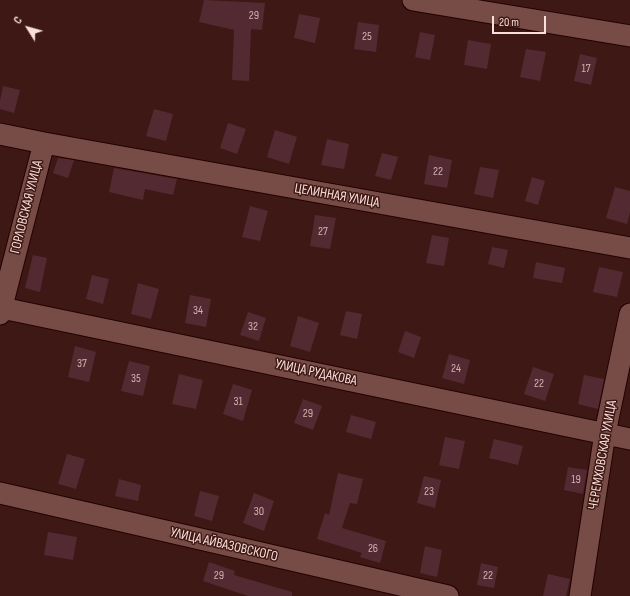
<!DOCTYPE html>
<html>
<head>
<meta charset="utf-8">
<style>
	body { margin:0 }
	#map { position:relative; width:630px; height:596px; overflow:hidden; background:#3e1814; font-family:"Sofia Sans Condensed",sans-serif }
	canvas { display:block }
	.north { position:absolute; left:8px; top:8px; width:40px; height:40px; -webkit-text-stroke:3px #3e1814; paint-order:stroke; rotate:307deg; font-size:11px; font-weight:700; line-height:16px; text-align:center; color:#fadfdb }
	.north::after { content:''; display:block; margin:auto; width:14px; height:18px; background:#fadfdb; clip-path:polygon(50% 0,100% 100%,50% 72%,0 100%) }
	.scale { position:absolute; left:492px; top:16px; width:54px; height:18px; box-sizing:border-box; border:2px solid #fadfdb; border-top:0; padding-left:5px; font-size:12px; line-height:14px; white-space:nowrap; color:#fadfdb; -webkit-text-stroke:3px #3e1814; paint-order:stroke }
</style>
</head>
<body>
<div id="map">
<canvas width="630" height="596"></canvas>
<div class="north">С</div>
<div class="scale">20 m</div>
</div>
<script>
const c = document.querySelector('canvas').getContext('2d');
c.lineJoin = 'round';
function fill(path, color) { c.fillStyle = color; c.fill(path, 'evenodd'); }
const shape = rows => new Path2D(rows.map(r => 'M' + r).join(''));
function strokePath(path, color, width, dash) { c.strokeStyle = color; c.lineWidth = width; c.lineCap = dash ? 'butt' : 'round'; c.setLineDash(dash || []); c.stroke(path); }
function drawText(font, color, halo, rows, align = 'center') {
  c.font = font + ' "Sofia Sans Condensed",sans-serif'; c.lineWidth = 3; c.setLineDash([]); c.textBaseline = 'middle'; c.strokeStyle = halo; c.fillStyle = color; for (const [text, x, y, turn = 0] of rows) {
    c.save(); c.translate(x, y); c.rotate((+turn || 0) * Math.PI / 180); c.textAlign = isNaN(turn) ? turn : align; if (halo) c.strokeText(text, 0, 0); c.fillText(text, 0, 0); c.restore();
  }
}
const building = shape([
	[204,0,265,3,262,30,251,29,249,81,232,80,234,30,199,22],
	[299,14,320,18,315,43,294,38],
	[358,22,379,25,376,52,354,49],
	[420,32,435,35,430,60,415,57],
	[468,40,491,44,487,69,464,65],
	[526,49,546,52,540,81,520,77],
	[580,54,597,58,591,85,574,81],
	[3,86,20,90,14,113,0,109,0,101],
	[154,109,173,114,166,141,146,136],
	[228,123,246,129,237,154,220,148],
	[275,130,297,137,289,164,267,157],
	[327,139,349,144,344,169,321,165],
	[382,153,398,157,391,180,375,176],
	[429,155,452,160,447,188,424,184],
	[58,158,74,160,68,178,53,173],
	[480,167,499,170,493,198,474,194],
	[114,168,177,179,173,195,145,189,143,200,109,192],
	[532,177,545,181,538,205,525,201],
	[615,187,630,191,630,212,627,224,606,218],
	[250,206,268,211,260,241,242,237],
	[315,215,336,218,330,249,310,246],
	[432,235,449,238,444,266,426,263],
	[492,247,508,250,504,268,488,264],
	[33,255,47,258,40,292,25,288],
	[536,262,565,268,562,283,533,278],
	[599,267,623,272,617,297,593,292],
	[92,275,109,279,103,304,86,299],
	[138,283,159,289,151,319,131,314],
	[190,295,211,299,206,327,185,323],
	[346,311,362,314,357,339,340,335],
	[248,312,266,318,259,341,240,335],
	[298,316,319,323,310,352,290,346],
	[405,331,421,337,414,358,398,352],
	[75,346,96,352,89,382,68,377],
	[449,354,470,360,464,384,442,378],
	[129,361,150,366,143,396,121,391],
	[533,367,554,374,545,401,524,394],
	[179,374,203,380,196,409,172,404],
	[584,375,604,379,598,409,578,404],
	[233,384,252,390,243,421,223,414],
	[303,399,322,406,313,430,294,423],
	[351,415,376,422,371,439,346,432],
	[445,437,465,441,459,469,439,465],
	[494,439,523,446,518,465,489,458],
	[67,454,85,459,76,489,58,484],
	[568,467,587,470,583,494,564,490],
	[338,473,363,479,357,504,350,503,342,528,386,541,380,563,360,557,362,553,317,539,325,513,329,515],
	[424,476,441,480,435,508,417,503],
	[119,479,141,485,138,501,115,496],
	[200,491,219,496,212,521,194,516],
	[254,493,274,501,264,531,243,523],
	[48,532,77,537,73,560,44,555],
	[425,546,442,550,437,577,420,573],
	[209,562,235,571,234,575,292,592,292,596,248,596,203,581],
	[481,563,498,567,494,588,477,585],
	[548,574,570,579,566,596,543,596]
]);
const minor = shape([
	[413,0,630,36],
	[0,134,44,143,0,314],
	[44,143,630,248],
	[2,308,630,439],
	[0,493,448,596],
	[580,596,605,433,630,314]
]);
const numberNames = [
	["29",254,16],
	["25",367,37],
	["17",586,69],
	["22",438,172],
	["27",323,232],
	["34",198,311],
	["32",253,327],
	["37",82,364],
	["24",456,369],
	["35",136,379],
	["22",539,384],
	["31",238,402],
	["29",308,414],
	["19",576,480],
	["23",429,492],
	["30",259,512],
	["26",373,549],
	["29",219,576],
	["22",488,576]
];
const streetNames = [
	["ЦЕЛИННАЯ УЛИЦА",337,196,10],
	["ГОРЛОВСКАЯ УЛИЦА",27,207,-76],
	["УЛИЦА РУДАКОВА",316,373,12],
	["ЧЕРЕМХОВСКАЯ УЛИЦА",603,455,-80],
	["УЛИЦА АЙВАЗОВСКОГО",224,545,13]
];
fill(building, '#532a32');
strokePath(minor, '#230202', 23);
strokePath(minor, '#784c46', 21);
drawText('12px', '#d0b2b1', null, numberNames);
drawText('14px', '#fadfdb', '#3e1814', streetNames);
</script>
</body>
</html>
